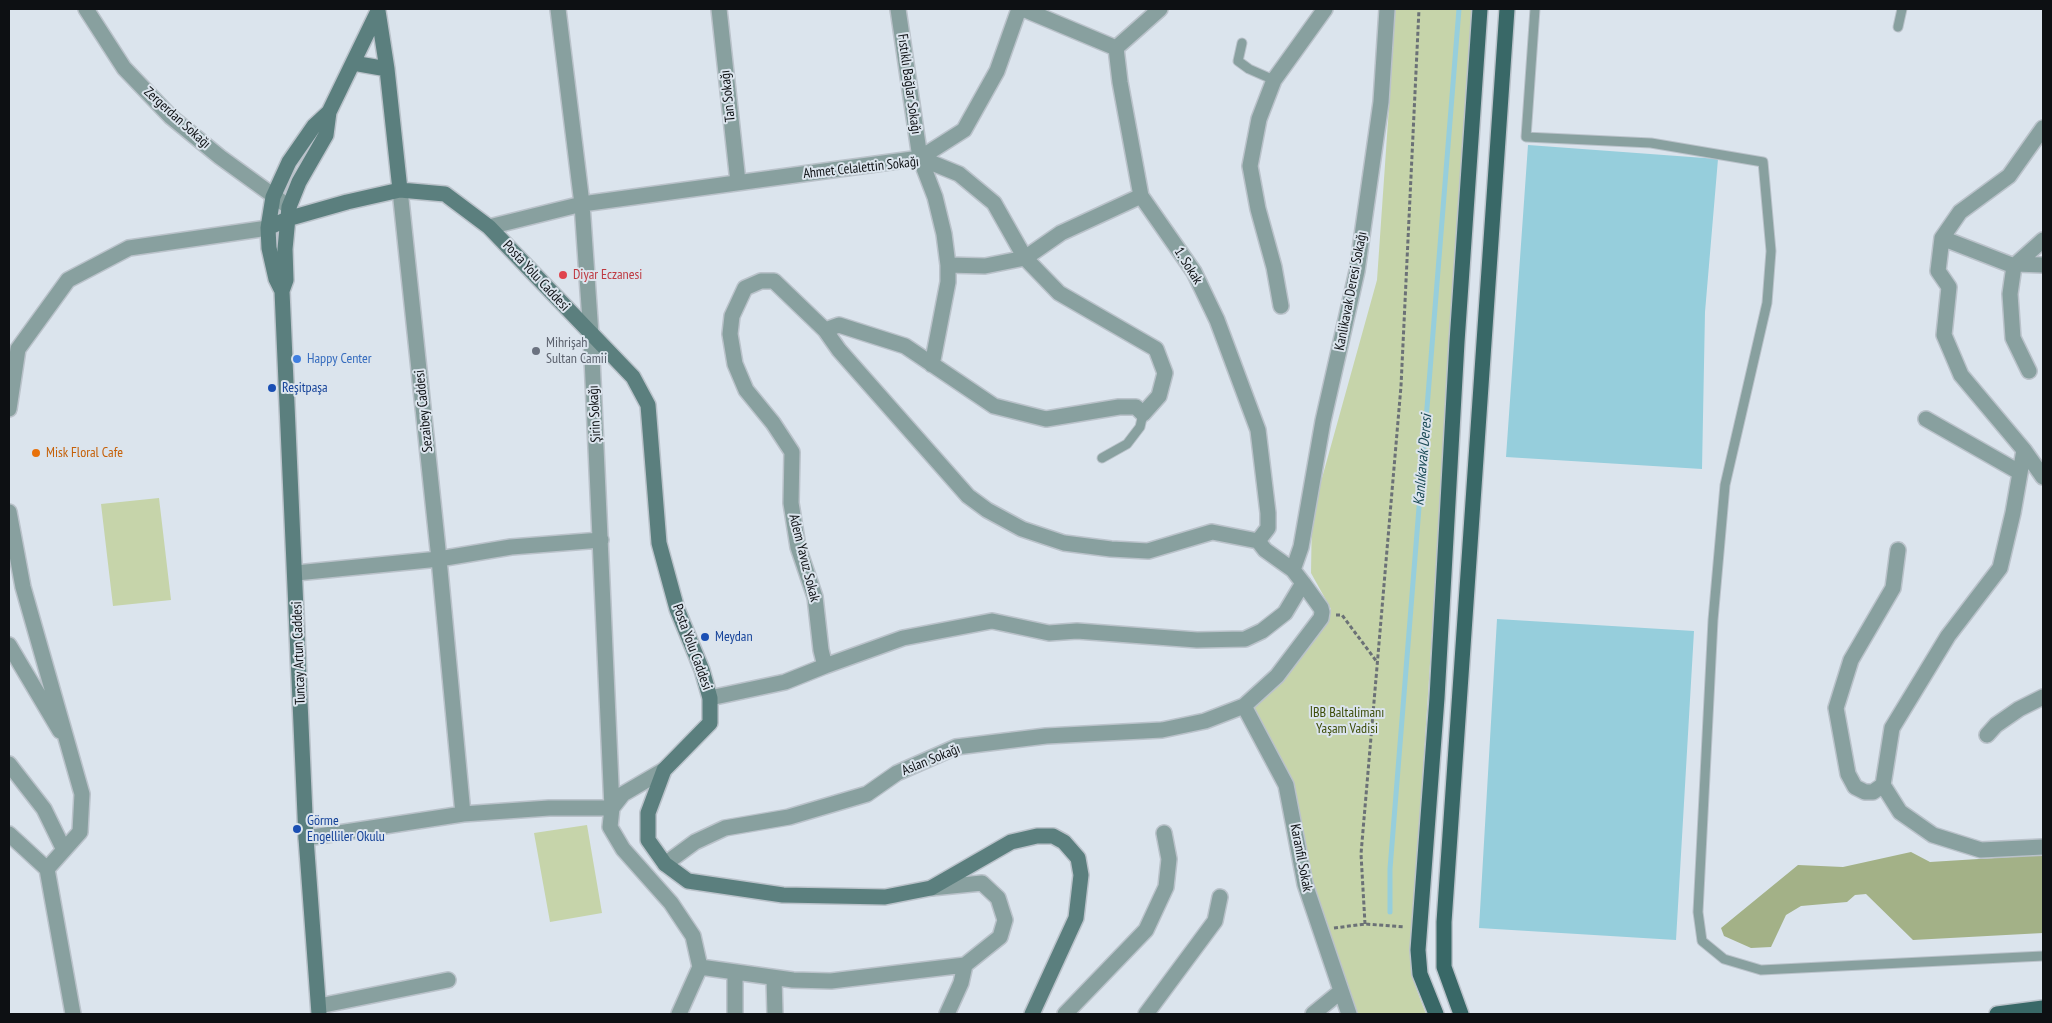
<!DOCTYPE html>
<html>
<head>
<meta charset="utf-8">
<style>
	body { margin:0 }
	#map { position:relative; width:2052px; height:1023px; overflow:hidden; background:#dbe4ed; font-family:"PT Sans Narrow",sans-serif }
	canvas { display:block }
	.frame { position:absolute; inset:0; border:10px solid #0d1013; pointer-events:none }
</style>
</head>
<body>
<div id="map">
<canvas width="2052" height="1023"></canvas>
<div class="frame"></div>
</div>
<script>
const c = document.querySelector('canvas').getContext('2d');
c.lineJoin = 'round';
function fill(path, color) { c.fillStyle = color; c.fill(path, 'evenodd'); }
const shape = rows => new Path2D(rows.map(r => 'M' + r).join(''));
function strokePath(path, color, width, dash) { c.strokeStyle = color; c.lineWidth = width; c.lineCap = dash ? 'butt' : 'round'; c.setLineDash(dash || []); c.stroke(path); }
function drawText(font, color, halo, rows, align = 'center') {
  c.font = font + ' "PT Sans Narrow",sans-serif'; c.lineWidth = 4; c.setLineDash([]); c.textBaseline = 'middle'; c.strokeStyle = halo; c.fillStyle = color; for (const [text, x, y, turn = 0] of rows) {
    c.save(); c.translate(x, y); c.rotate((+turn || 0) * Math.PI / 180); c.textAlign = isNaN(turn) ? turn : align; if (halo) c.strokeText(text, 0, 0); c.fillText(text, 0, 0); c.restore();
  }
}
const green = shape([
	[1393,9,1473,9,1413,922,1412,968,1416,988,1426,1014,1358,1014,1251,707,1275,686,1331,609,1311,573,1312,514,1377,280,1389,107],
	[159,498,171,600,113,606,101,504],
	[587,825,602,913,550,922,534,833]
]);
const forest = shape([
	[1911,852,1930,862,2043,855,2043,933,1913,940,1866,894,1855,895,1847,902,1801,906,1786,915,1771,947,1751,948,1724,936,1721,928,1798,865,1843,867]
]);
const water = shape([
	[1528,145,1718,159,1705,312,1702,469,1506,457],
	[1497,619,1694,631,1676,940,1479,928]
]);
const stream = shape([
	[1390,912,1390,869,1459,9]
]);
const path = shape([
	[1336,615,1342,615,1377,662],
	[1365,924,1361,854,1401,386,1419,9],
	[1334,928,1365,924,1405,927]
]);
const lane = shape([
	[1535,9,1526,137,1651,143,1763,162,1771,251,1767,303,1725,485,1713,620,1698,912,1702,941,1724,959,1761,970,2043,956],
	[1898,27,1902,9],
	[1242,43,1238,61,1249,69,1274,80],
	[1102,458,1127,444,1140,427,1143,414]
]);
const street = shape([
	[86,9,124,68,171,117,220,157,289,207],
	[719,9,738,182],
	[898,9,920,158,935,197,944,234,948,265,948,282,932,365],
	[1023,9,1116,48],
	[1116,48,1120,82,1141,196,1194,272,1217,320,1258,430,1268,513,1268,528,1258,541],
	[1116,48,1160,9],
	[2043,128,2009,176,1960,212,1942,238,1938,271,1949,287,1944,335,1961,375,2024,450,2043,477],
	[920,158,964,130,997,71,1019,9],
	[400,190,439,559,463,814],
	[489,227,582,204,920,158,959,174,994,203,1025,258,1059,293,1156,349,1165,373,1159,396,1143,414,1136,407,1119,407,1046,419,994,406,905,346,839,325,825,330],
	[1942,238,2014,266],
	[2016,264,2043,265],
	[948,265,985,266,1025,258,1061,233,1141,196],
	[1281,306,1274,267,1258,209,1250,166,1259,119,1274,80,1325,9],
	[2029,371,2013,338,2010,294,2014,266,2043,240],
	[9,409,18,349,68,280,129,248,268,228],
	[1926,419,2019,472],
	[2024,450,2013,513,2000,568,1948,636,1892,728,1883,785,1900,812,1933,835,1981,850,2043,847],
	[9,512,23,587,82,794,80,832,47,869,9,834],
	[1293,570,1301,547,1323,421,1357,271,1381,102,1387,9],
	[296,573,439,559,511,547,601,540],
	[9,645,60,731],
	[710,698,785,682,825,666],
	[1244,706,1286,785,1305,884,1349,1014],
	[1987,735,1996,725,2019,709,2043,697],
	[9,764,44,809,64,850],
	[664,770,623,794,612,808,610,827,623,849,671,903,693,936,700,967,679,1014],
	[1883,785,1873,792,1865,792,1855,787,1848,774,1836,708,1851,660,1893,588,1898,550],
	[306,838,463,814,549,808,612,808,591,335,582,204,558,9],
	[665,864,695,842,725,828,789,817,867,794,897,773,956,747,1046,736,1162,730,1205,721,1244,706,1277,676,1321,618,1322,612,1321,608,1303,583,1293,570,1265,550,1258,541,1212,532,1148,551,1111,549,1064,543,1022,529,987,510,968,496,839,350,825,330,774,281,761,281,745,288,732,316,730,334,735,364,746,390,773,423,792,452,791,503,798,547,815,597,821,650,825,666,903,638,992,621,1049,633,1077,631,1197,640,1245,639,1262,631,1285,613,1303,583],
	[47,869,73,1014],
	[931,888,982,883,998,898,1005,920,1000,937,965,965],
	[700,967,793,980,831,981,965,965,961,983,947,1014],
	[735,972,735,1014],
	[774,978,775,1014],
	[319,1006,448,980],
	[1065,1014,1146,930,1166,887,1169,859,1164,833],
	[1146,1014,1215,921,1220,897],
	[1313,1014,1340,992]
]);
const secondary = shape([
	[378,11,387,69,400,190],
	[353,63,387,69],
	[268,228,287,219,347,202,400,190,445,194,489,227,633,377,648,405,659,543,677,609,702,670,710,698,710,723,664,770,648,813,648,840,665,864,688,881,783,895,885,897,931,888,1011,842,1037,836,1053,836,1064,842,1078,858,1081,875,1076,918,1032,1014],
	[282,291,276,279,269,248,268,228,273,197,289,162,314,126,329,112],
	[319,1014,306,838,282,291,286,280,285,249,289,207,299,182,326,135,329,112,378,11]
]);
const primary = shape([
	[1436,1014,1420,974,1418,950,1437,698,1457,342,1480,9],
	[1461,1014,1444,967,1444,922,1507,9],
	[1997,1014,2043,1008]
]);
const markers = [
	[563,275,5,"#e0444e"],
	[536,351,5,"#6b7280"],
	[297,359,5,"#3f7fe0"],
	[272,388,5,"#1a4fb4"],
	[36,453,5,"#e8710a"],
	[705,637,5,"#1a4fb4"],
	[297,829,5,"#1a4fb4"]
];
const streetNames = [
	["Fıstıklı Bağlar Sokağı",909,84,82],
	["Tan Sokağı",728,96,-96],
	["Zergerdan Sokağı",177,118,42],
	["Ahmet Celalettin Sokağı",861,168,-6],
	["1. Sokak",1188,266,58],
	["Posta Yolu Caddesi",536,276,47],
	["Kanlikavak Deresi Sokağı",1351,291,-79],
	["Sezaibey Caddesi",424,411,-96],
	["Şirin Sokağı",595,414,-93],
	["Adem Yavuz Sokak",804,558,76],
	["Posta Yolu Caddesi",692,647,70],
	["Tuncay Artun Caddesi",299,653,-92],
	["Aslan Sokağı",931,760,-22],
	["Karanfil Sokak",1301,858,79]
];
const healthNames = [
	["Diyar Eczanesi",573,275]
];
const worshipNames = [
	["Mihrişah",546,343],
	["Sultan Camii",546,359]
];
const shopNames = [
	["Happy Center",307,359]
];
const transitNames = [
	["Reşitpaşa",282,388],
	["Meydan",715,637],
	["Görme",307,821],
	["Engelliler Okulu",307,837]
];
const foodNames = [
	["Misk Floral Cafe",46,453]
];
const parkNames = [
	["İBB Baltalimanı",1347,713],
	["Yaşam Vadisi",1347,729]
];
const waterNames = [
	["Kanlıkavak Deresi",1423,460,-85]
];
fill(green, '#c6d4aa');
fill(forest, '#a3b187');
fill(water, '#96cedc');
strokePath(stream, '#96cedc', 5);
strokePath(lane, '#bac2ca', 11);
strokePath(street, '#bac2ca', 18);
strokePath(secondary, '#bac2ca', 18);
strokePath(primary, '#bac2ca', 18);
strokePath(path, '#6b7176', 3, [4, 2.5]);
strokePath(lane, '#88a09f', 9);
strokePath(street, '#88a09f', 15);
strokePath(secondary, '#5b7f7e', 15);
strokePath(primary, '#396867', 15);
for (const [x, y, r, color] of markers) { const dot = new Path2D(); dot.arc(x, y, r, 0, 2 * Math.PI); c.fillStyle = color; c.fill(dot); strokePath(dot, '#dbe4ed', 2); }
drawText('14px', '#0d1013', '#dbe4ed', streetNames);
drawText('14px', '#be3a42', '#dbe4ed', healthNames, 'left');
drawText('14px', '#5b616d', '#dbe4ed', worshipNames, 'left');
drawText('14px', '#366cbe', '#dbe4ed', shopNames, 'left');
drawText('14px', '#164399', '#dbe4ed', transitNames, 'left');
drawText('14px', '#c56008', '#dbe4ed', foodNames, 'left');
drawText('14px', '#3d4d09', '#dbe4ed', parkNames);
drawText('italic 15px', '#194954', '#dbe4ed', waterNames);
</script>
</body>
</html>
